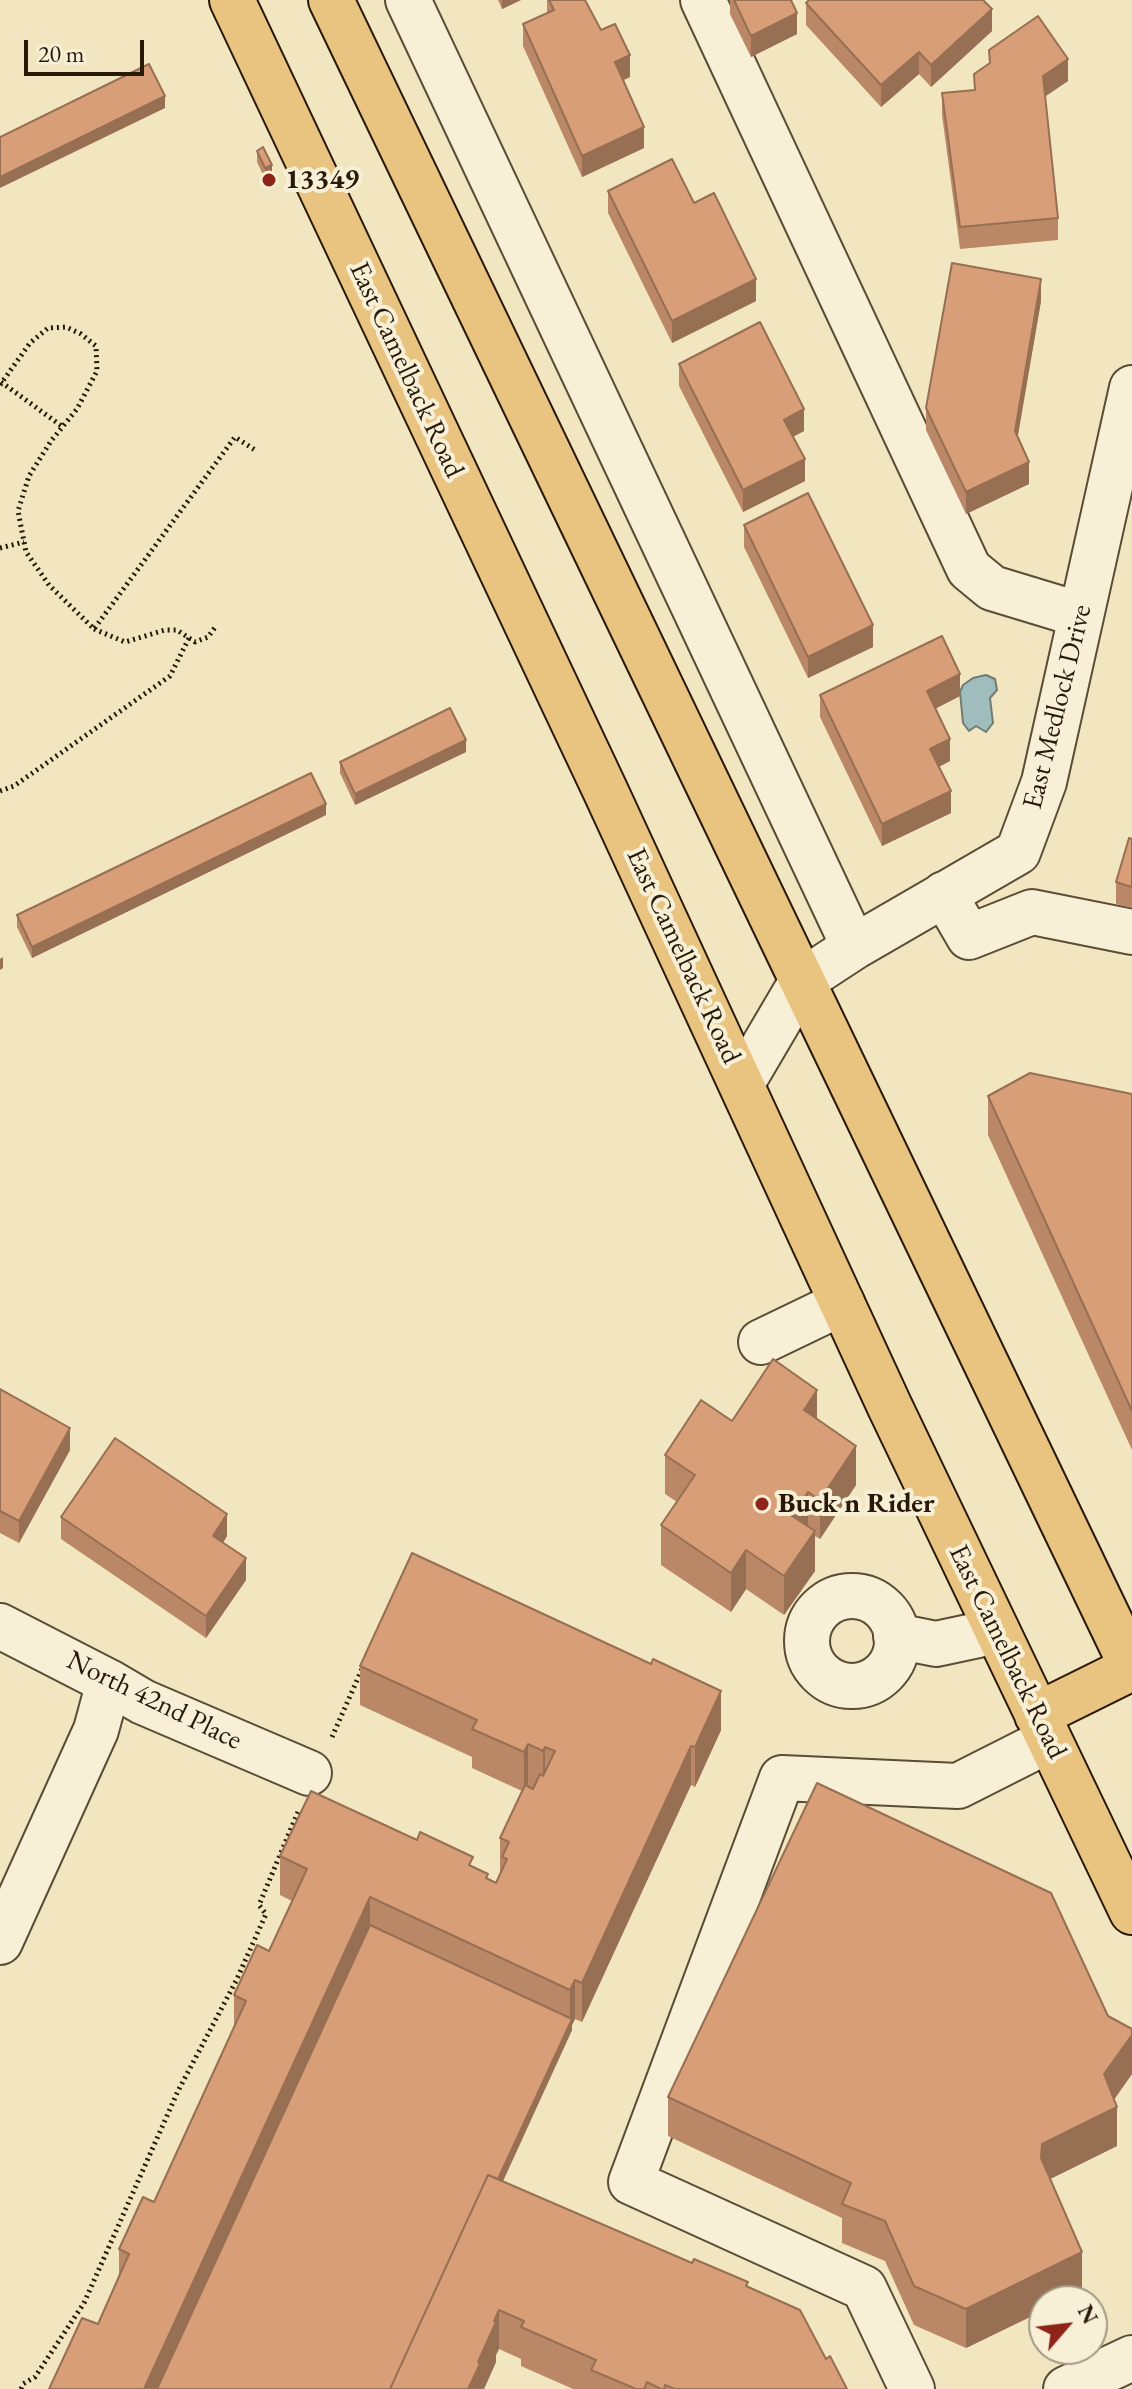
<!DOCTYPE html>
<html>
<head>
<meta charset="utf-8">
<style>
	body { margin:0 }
	#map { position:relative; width:1132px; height:2389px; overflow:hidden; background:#f2e6c0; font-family:"EB Garamond",serif }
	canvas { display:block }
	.north { position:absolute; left:1028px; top:2285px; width:80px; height:80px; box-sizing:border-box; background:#f7efd6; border:2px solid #a59984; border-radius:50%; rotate:62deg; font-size:22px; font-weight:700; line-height:32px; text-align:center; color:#291908 }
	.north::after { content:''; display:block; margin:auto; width:28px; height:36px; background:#8f2418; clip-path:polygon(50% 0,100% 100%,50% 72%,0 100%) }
	.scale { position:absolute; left:24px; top:40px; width:120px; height:36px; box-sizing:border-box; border:4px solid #291908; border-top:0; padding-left:10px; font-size:24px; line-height:28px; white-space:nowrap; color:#291908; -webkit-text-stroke:6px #f7efd6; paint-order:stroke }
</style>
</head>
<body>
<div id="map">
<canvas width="1132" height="2389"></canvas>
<div class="north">N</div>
<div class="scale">20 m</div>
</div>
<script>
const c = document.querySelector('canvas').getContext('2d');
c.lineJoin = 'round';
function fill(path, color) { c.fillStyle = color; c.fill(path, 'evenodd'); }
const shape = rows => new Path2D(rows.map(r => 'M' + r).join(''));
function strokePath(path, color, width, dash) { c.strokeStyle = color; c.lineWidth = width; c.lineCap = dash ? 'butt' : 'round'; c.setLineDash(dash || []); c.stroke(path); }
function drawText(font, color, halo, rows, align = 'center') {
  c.font = font + ' "EB Garamond",serif'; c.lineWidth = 8; c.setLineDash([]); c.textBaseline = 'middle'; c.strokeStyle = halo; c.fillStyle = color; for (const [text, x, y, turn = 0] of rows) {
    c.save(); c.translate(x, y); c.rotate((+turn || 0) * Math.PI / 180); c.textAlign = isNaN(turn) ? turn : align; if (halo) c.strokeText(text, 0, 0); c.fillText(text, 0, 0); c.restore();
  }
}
const water = shape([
	[986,675,995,679,997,690,990,698,993,723,986,732,976,726,969,731,963,723,960,692,963,685,973,678,986,675]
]);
const path = shape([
	[1,382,63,427],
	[0,385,30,343,48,328,66,327,81,334,96,346,97,371,77,409,51,441,29,476,18,511,26,552,49,585,94,629,235,437,255,450],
	[0,548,24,542],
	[94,629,125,642,165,630,177,630,195,642,208,637,216,626],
	[0,791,14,786,170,676,189,638],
	[332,1737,362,1669],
	[21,2389,23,2384,35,2377,84,2303,178,2091,236,1981,266,1914,259,1905,298,1812]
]);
const minor = shape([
	[408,0,854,947],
	[703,0,969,569,992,588,1081,615],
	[944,894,969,937,1032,912,1132,932],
	[742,1083,802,981,854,947,1018,852,1044,782,1132,388],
	[761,1342,842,1303],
	'807 1641a45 45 0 1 1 90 0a45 45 0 1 1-90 0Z',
	[0,1626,109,1682,143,1702,309,1773],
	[896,1636,936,1644,997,1631],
	[0,1942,96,1730,109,1682],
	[912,2389,864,2288,631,2182,782,1778,958,1786,1049,1740],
	[1066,2389,1132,2358]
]);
const major = shape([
	[232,0,605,790,890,1407,1132,1912],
	[331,0,1132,1667],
	[1037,1715,1132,1668]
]);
const wall = shape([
	[498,0,521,0,502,9],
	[547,0,585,0,601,30,630,77,623,80,644,148,582,177,523,46,523,24,547,13],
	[730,0,734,0,797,34,751,57,730,14],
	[806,3,992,31,931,87,919,74,881,107,806,25],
	[989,50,1068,81,1045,96,1058,218,1058,240,960,249,942,115,942,93,974,90,974,74,989,64],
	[257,151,272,176,265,179,257,162],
	[608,191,694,203,756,301,672,343,608,213],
	[1041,301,1017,437,1029,484,966,514,926,430,926,408],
	[679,364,804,431,793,437,805,481,743,512,679,386],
	[744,525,873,647,808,678,744,547],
	[820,695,960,696,936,708,950,761,939,767,951,813,882,846,820,717],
	[466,752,355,805,340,773,340,762],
	[326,815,32,958,17,927,17,915],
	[1132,839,1132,908,1116,904,1116,882],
	[1132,1094,1132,1450,988,1135,988,1096],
	[0,1389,70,1450,19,1543,0,1533],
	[817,1420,856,1485,820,1539,815,1536,815,1571,784,1615,746,1589,731,1612,661,1565,661,1525,677,1502,665,1494,665,1455],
	[61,1517,227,1536,223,1543,246,1580,206,1638,61,1539],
	[360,1666,721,1730,695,1787,691,1785,582,2022,575,2019,572,2025,572,2030,503,2181,748,2287,826,2359,847,2389,573,2389,521,2366,521,2359,499,2349,496,2355,496,2362,484,2389,49,2389,98,2324,119,2277,119,2249,154,2202,234,2027,234,1995,269,1951,292,1901,280,1895,280,1856,473,1866,488,1879,496,1883,500,1874,500,1838,522,1791,472,1768,472,1757,360,1705],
	[1108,2016,1132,2029,1132,2074,1114,2099,1117,2146,1050,2179,1082,2292,966,2348,914,2325,885,2261,842,2243,842,2218,668,2136,668,2097]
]);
const shadedWall = shape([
	[502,0,521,0,502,9],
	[992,9,992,31,931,87,931,65],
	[797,13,797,34,751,57,751,36],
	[919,52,919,74,881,107,881,85],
	[630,55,630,77,615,84,615,62],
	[1068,59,1068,81,1043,98,1043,76],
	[165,96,165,108,0,188,0,177],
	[644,127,644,148,582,177,582,156],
	[272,165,272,176,265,179,265,168],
	[756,279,756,301,672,343,672,321],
	[1041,279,1041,301,1015,453,1015,431],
	[804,409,804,431,784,441,784,420],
	[805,459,805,481,743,512,743,490],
	[1029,462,1029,484,966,514,966,492],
	[873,625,873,647,808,678,808,657],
	[960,674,960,696,927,713,927,691],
	[950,739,950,761,930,771,930,749],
	[466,740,466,752,355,805,355,794],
	[951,791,951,813,882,846,882,824],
	[326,804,326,815,32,958,32,947],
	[3,957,3,968,0,970,0,959],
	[817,1390,817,1429,804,1410],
	[70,1428,70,1450,19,1543,19,1521],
	[856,1446,856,1485,820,1539,820,1500],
	[808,1492,808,1531,792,1516],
	[227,1514,227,1536,213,1558,213,1536],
	[815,1531,815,1571,784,1615,784,1576],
	[746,1550,746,1589,731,1612,731,1573],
	[246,1558,246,1580,206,1638,206,1616],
	[721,1691,721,1730,695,1787,695,1747],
	[528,1744,528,1783,524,1792,524,1752],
	[691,1746,691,1785,582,2022,582,1983],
	[545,1747,545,1786,543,1790,543,1751],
	[370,1897,370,1936,162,2389,144,2389],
	[575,1980,575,2019,572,2025,572,2030,408,2389,403,2389,570,2023,570,1990],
	[1132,2035,1132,2074,1104,2114,1104,2074],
	[1117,2107,1117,2146,1042,2183,1041,2158,1042,2144],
	[1082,2252,1082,2292,1063,2301,1044,2301,1044,2310,966,2348,966,2309],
	[499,2310,499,2349,496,2355,496,2362,484,2389,468,2389]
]);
const building = shape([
	[549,0,585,0,601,30,615,24,630,55,615,62,644,127,582,156,523,24,554,10,549,0],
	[734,0,791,0,797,13,751,36,734,0],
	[809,0,983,0,992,9,931,65,919,52,881,85,806,3,809,0],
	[1038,16,1068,59,1043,76,1058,218,960,227,942,93,975,90,974,74,990,63,989,50,1038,16],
	[149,64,165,96,0,177,0,137,149,64],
	[263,147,272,165,265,168,257,151,263,147],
	[672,159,694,203,714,193,756,279,672,321,608,191,672,159],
	[952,263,1041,279,1015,431,1029,462,966,492,926,408,952,263],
	[760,322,804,409,784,420,805,459,743,490,679,364,760,322],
	[808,493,873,625,808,657,744,525,808,493],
	[942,636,960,674,927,691,950,739,930,749,951,791,882,824,820,695,942,636],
	[450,708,466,740,355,794,340,762,450,708],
	[311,773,326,804,32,947,17,915,311,773],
	[1129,838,1132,839,1132,887,1116,882,1129,838],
	[1030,1073,1132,1094,1132,1411,988,1096,1030,1073],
	[773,1359,817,1390,804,1410,856,1446,820,1500,808,1492,792,1516,815,1531,784,1576,746,1550,731,1573,661,1525,695,1475,665,1455,701,1400,732,1421,773,1359],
	[0,1389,70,1428,19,1521,0,1511,0,1389],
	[115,1438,227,1514,213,1536,246,1558,206,1616,61,1517,115,1438],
	[412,1553,651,1664,653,1659,721,1691,695,1747,691,1746,582,1983,575,1980,570,1990,370,1897,144,2389,49,2389,82,2318,98,2324,129,2254,119,2249,143,2197,154,2202,246,2001,234,1995,257,1945,269,1951,307,1869,280,1856,311,1791,417,1840,420,1832,473,1857,469,1865,488,1874,486,1878,496,1883,507,1859,502,1857,509,1842,500,1838,525,1785,533,1789,540,1774,543,1776,555,1751,545,1747,543,1751,528,1744,524,1752,472,1729,477,1720,360,1666,412,1553],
	[817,1783,1051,1893,1108,2016,1132,2029,1132,2035,1104,2074,1117,2107,1042,2144,1041,2158,1082,2252,966,2309,914,2286,885,2221,842,2204,851,2183,668,2097,817,1783],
	[370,1925,572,2019,498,2179,488,2175,390,2389,157,2389,370,1925],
	[488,2175,692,2263,694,2259,748,2282,746,2286,800,2310,826,2359,830,2356,847,2389,675,2389,665,2385,664,2389,661,2389,647,2382,644,2389,636,2389,591,2370,596,2360,521,2327,524,2321,499,2310,494,2321,496,2322,478,2362,480,2364,468,2389,390,2389,488,2175]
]);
const markers = [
	[269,180,8,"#8f2418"],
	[762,1504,8,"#8f2418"]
];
const poiNames = [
	["13349",285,180],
	["Buck n Rider",778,1504]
];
const streetNames = [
	["East Camelback Road",406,370,65],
	["East Medlock Drive",1058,707,-76],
	["East Camelback Road",683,956,65],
	["East Camelback Road",1007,1652,64],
	["North 42nd Place",154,1701,26]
];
fill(water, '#9fbdbc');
strokePath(water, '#707b74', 2);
strokePath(minor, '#5b4c36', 48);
strokePath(major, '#291908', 48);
strokePath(path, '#291908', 5, [2, 4]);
strokePath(minor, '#f7efd6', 44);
strokePath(major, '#e9c380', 44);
fill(wall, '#ba8866');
fill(shadedWall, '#976f53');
fill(building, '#d89e77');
strokePath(building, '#976f53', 2);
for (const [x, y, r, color] of markers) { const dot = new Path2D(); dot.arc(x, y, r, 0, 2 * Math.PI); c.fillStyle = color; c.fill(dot); strokePath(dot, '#f7efd6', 3); }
drawText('bold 28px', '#291908', '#f7efd6', poiNames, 'left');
drawText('28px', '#291908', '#f7efd6', streetNames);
</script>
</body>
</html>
